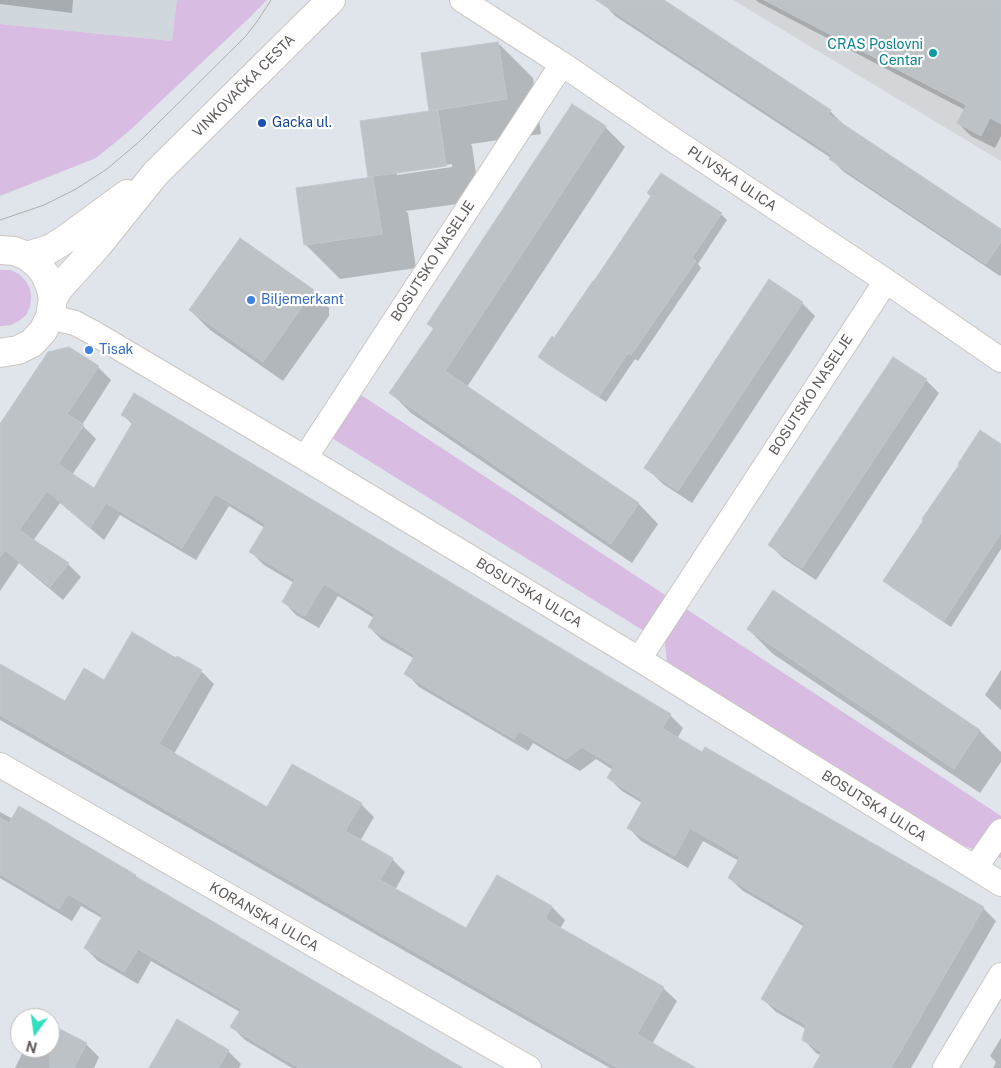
<!DOCTYPE html>
<html>
<head>
<meta charset="utf-8">
<style>
	body { margin:0 }
	#map { position:relative; width:1001px; height:1068px; overflow:hidden; background:#dfe5eb; font-family:"Public Sans",sans-serif }
	canvas { display:block }
	.north { position:absolute; left:10px; top:1008px; width:50px; height:50px; box-sizing:border-box; background:#fff; border:1px solid #bfbdbc; border-radius:50%; rotate:194deg; font-size:14px; font-weight:700; line-height:20px; text-align:center; color:#605a58 }
	.north::after { content:''; display:block; margin:auto; width:18px; height:22px; background:#30e0be; clip-path:polygon(50% 0,100% 100%,50% 72%,0 100%) }
</style>
</head>
<body>
<div id="map">
<canvas width="1001" height="1068"></canvas>
<div class="north">N</div>
</div>
<script>
const c = document.querySelector('canvas').getContext('2d');
c.lineJoin = 'round';
function fill(path, color) { c.fillStyle = color; c.fill(path, 'evenodd'); }
const shape = rows => new Path2D(rows.map(r => 'M' + r).join(''));
function strokePath(path, color, width, dash) { c.strokeStyle = color; c.lineWidth = width; c.lineCap = dash ? 'butt' : 'round'; c.setLineDash(dash || []); c.stroke(path); }
function drawText(font, color, halo, rows, align = 'center') {
  c.font = font + ' "Public Sans",sans-serif'; c.lineWidth = 4.5; c.setLineDash([]); c.textBaseline = 'middle'; c.strokeStyle = halo; c.fillStyle = color; for (const [text, x, y, turn = 0] of rows) {
    c.save(); c.translate(x, y); c.rotate((+turn || 0) * Math.PI / 180); c.textAlign = isNaN(turn) ? turn : align; if (halo) c.strokeText(text, 0, 0); c.fillText(text, 0, 0); c.restore();
  }
}
const industrial = shape([
	[733,0,1001,0,1001,161]
]);
const education = shape([
	[0,0,177,0,172,41,0,24]
]);
const green = shape([
	[177,0,267,0,247,20,128,132,96,158,0,196,0,24,172,41],
	[0,270,11,270,19,274,26,281,30,289,31,297,30,307,26,315,19,321,11,325,2,326,0,326],
	[361,395,1001,816,1001,858,961,845,667,662,665,644,332,438]
]);
const shadow = shape([
	[0,0,73,0,72,13,0,4],
	[603,0,662,0,830,111,843,124,842,125,1001,231,1001,275,1000,276,844,172,831,159,831,158,615,16,602,2],
	[756,0,1001,0,1001,136,995,148,971,136,958,123,965,110,758,2],
	[498,43,533,78,541,134,471,144,472,146,480,201,406,211,408,213,416,268,340,279,305,244,371,179,370,177,431,112,422,54],
	[452,164,452,167,397,175,397,172],
	[605,127,625,147,467,387,639,504,658,524,632,563,411,413,391,393,434,330,429,324],
	[721,214,727,220,698,264,701,268,638,361,635,359,606,402,546,363,540,357,555,340],
	[309,288,329,308,329,316,283,381,210,330,190,310],
	[802,303,815,316,692,503,663,484,649,470],
	[98,367,111,380,82,425,96,439,72,475,94,490,133,425,123,415,670,715,683,728,677,739,983,908,996,921,911,1068,815,1068,822,1056,816,1053,803,1039,806,1029,776,1012,763,999,805,927,743,891,729,878,739,861,703,841,688,868,641,841,628,827,642,803,622,791,609,778,613,770,596,759,580,771,533,743,528,751,419,687,406,673,415,659,382,640,369,627,374,618,338,596,319,628,296,615,283,601,294,583,264,565,251,552,265,528,229,506,196,560,120,515,104,540,60,503,33,541,68,564,81,577,63,600,19,563,0,591,0,426],
	[926,380,939,393,816,580,783,558,770,545],
	[1001,445,1001,549,951,627,891,587,885,581],
	[773,592,980,731,1001,752,1001,762,980,793,773,654,748,629],
	[176,659,201,671,214,684,174,754,267,808,361,804,374,817,360,841,392,859,405,872,395,890,467,930,498,876,552,907,565,920,560,929,663,988,677,1001,652,1044,694,1068,610,1068,0,720,0,666,65,703,105,681],
	[1001,670,1001,710,985,695],
	[19,808,135,876,140,881,458,1068,292,1068,245,1040,232,1027,240,1012,151,961,138,984,98,961,85,948,102,918,81,906,72,921,0,878,0,812,13,819],
	[50,1025,86,1044,99,1057,94,1068,15,1068,25,1048,50,1048],
	[1001,1038,1001,1068,993,1068,996,1062,990,1056],
	[228,1051,241,1064,239,1068,160,1068]
]);
const building = shape([
	[596,0,664,0,831,110,828,114,1001,229,1001,242,986,264,829,159,832,155,596,0],
	[764,0,1001,0,1001,124,990,118,981,136,957,123,966,105,764,0],
	[498,42,507,99,430,111,438,110,446,166,368,177,360,121,429,111,421,53,498,42],
	[572,104,606,126,445,371,639,503,611,544,389,393,434,328,427,324,572,104],
	[661,173,722,213,692,258,696,261,631,355,628,353,599,397,538,357,552,336,554,338,593,281,594,281,651,196,647,193,661,173],
	[373,177,382,234,304,245,296,188,373,177],
	[240,238,314,290,263,362,189,310,240,238],
	[769,279,803,302,678,491,644,468,769,279],
	[69,347,99,366,67,414,84,425,58,464,94,488,133,422,121,415,134,393,671,714,662,728,702,752,705,747,984,907,891,1068,813,1068,822,1052,802,1040,806,1025,761,999,805,923,728,878,740,857,690,828,675,856,627,828,643,800,607,778,614,766,582,747,566,759,519,731,514,739,404,674,415,655,368,627,375,614,324,584,305,616,282,602,295,579,249,552,266,524,215,494,182,548,106,503,90,528,47,491,19,530,69,563,50,587,5,550,0,557,0,424,48,352,69,347],
	[893,357,927,379,802,568,768,545,893,357],
	[980,430,1001,444,1001,533,944,621,883,581,923,521,922,519,959,465,958,464,980,430],
	[773,590,980,730,954,769,747,629,773,590],
	[132,632,176,658,177,656,202,670,159,744,267,807,292,764,362,803,345,831,393,858,380,880,466,928,497,875,552,906,545,919,664,987,637,1034,696,1068,618,1068,0,715,0,664,65,701,84,668,104,680,132,632],
	[19,806,136,875,135,876,463,1068,299,1068,230,1027,241,1009,138,949,124,972,84,948,103,915,68,894,59,909,0,874,0,818,9,823,19,806],
	[177,1019,229,1050,218,1068,149,1068,177,1019],
	[50,1024,87,1043,74,1068,50,1068,50,1024]
]);
const street = shape([
	[462,0,562,64,669,137,886,281,1001,360],
	[50,317,75,323,92,332,305,458,639,659,1001,884],
	[305,458,562,64],
	[639,659,886,281],
	[0,765,529,1068],
	[975,868,1001,831],
	[945,1068,1001,975]
]);
const secondary = shape([
	[0,250,14,251,27,256,37,264,45,274,50,286,53,298,50,317,43,331,32,343,18,350,0,353],
	[27,256,50,249,63,241,127,194],
	[53,298,60,287,98,245,156,173,331,0]
]);
const tram = shape([
	[0,220,44,205,76,189,107,169,140,141,245,37,256,23,271,0]
]);
const markers = [
	[933,53,5,"#0f9aa8"],
	[262,123,5,"#1a4fb4"],
	[251,300,5,"#3f7fe0"],
	[89,350,5,"#3f7fe0"]
];
const cultureNames = [
	["CRAS Poslovni",923,45],
	["Centar",923,61]
];
const streetNames = [
	["VINKOVAČKA CESTA",244,86,-45],
	["PLIVSKA ULICA",732,179,34],
	["BOSUTSKO NASELJE",433,261,-57],
	["BOSUTSKO NASELJE",811,395,-57],
	["BOSUTSKA ULICA",529,593,31],
	["BOSUTSKA ULICA",874,806,32],
	["KORANSKA ULICA",264,917,30]
];
const transitNames = [
	["Gacka ul.",272,123]
];
const shopNames = [
	["Biljemerkant",261,300],
	["Tisak",99,350]
];
fill(industrial, '#d2d6d9');
fill(education, '#d0d7dd');
fill(green, '#d8bce2');
fill(shadow, '#0003');
fill(building, '#bcc2c5');
strokePath(building, '#bec8cf', 1);
strokePath(street, '#cac6c3', 26);
strokePath(secondary, '#ccc6c3', 30);
strokePath(street, '#fff', 24);
strokePath(secondary, '#fff', 28);
strokePath(tram, '#aeadad', 1);
for (const [x, y, r, color] of markers) { const dot = new Path2D(); dot.arc(x, y, r, 0, 2 * Math.PI); c.fillStyle = color; c.fill(dot); strokePath(dot, '#fff', 2); }
drawText('14px', '#0d838f', '#fff', cultureNames, 'right');
drawText('14px', '#605a58', '#fff', streetNames);
drawText('14px', '#164399', '#fff', transitNames, 'left');
drawText('14px', '#366cbe', '#fff', shopNames, 'left');
</script>
</body>
</html>
